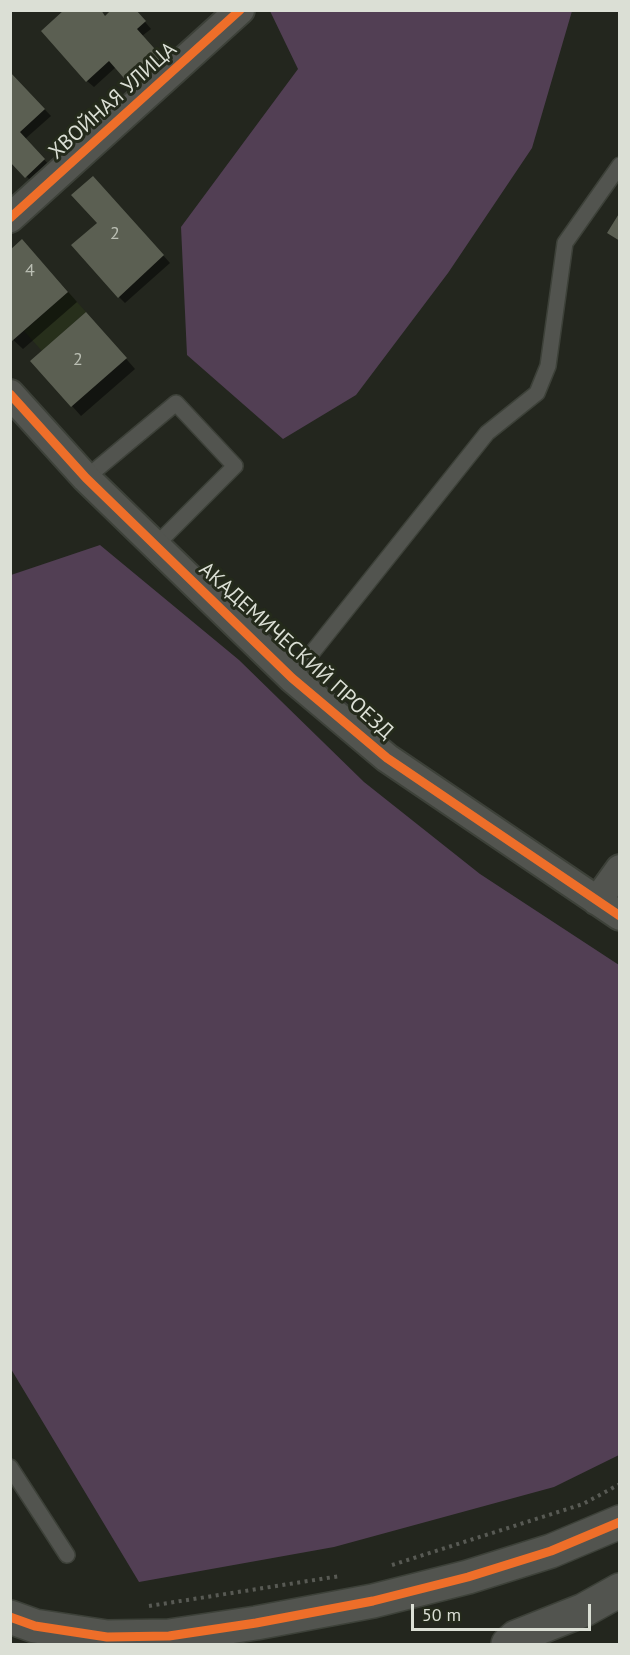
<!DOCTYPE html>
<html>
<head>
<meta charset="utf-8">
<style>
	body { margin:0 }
	#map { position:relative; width:630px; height:1655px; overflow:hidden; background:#23261e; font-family:"PT Sans",sans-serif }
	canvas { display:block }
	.frame { position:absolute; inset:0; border:12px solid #dbdfd5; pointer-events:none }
	.scale { position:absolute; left:411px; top:1604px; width:180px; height:27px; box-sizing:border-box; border:3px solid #dbdfd5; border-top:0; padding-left:8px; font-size:18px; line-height:21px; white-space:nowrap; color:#dbdfd5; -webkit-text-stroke:4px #242a1b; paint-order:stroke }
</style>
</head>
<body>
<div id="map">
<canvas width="630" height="1655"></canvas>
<div class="frame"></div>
<div class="scale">50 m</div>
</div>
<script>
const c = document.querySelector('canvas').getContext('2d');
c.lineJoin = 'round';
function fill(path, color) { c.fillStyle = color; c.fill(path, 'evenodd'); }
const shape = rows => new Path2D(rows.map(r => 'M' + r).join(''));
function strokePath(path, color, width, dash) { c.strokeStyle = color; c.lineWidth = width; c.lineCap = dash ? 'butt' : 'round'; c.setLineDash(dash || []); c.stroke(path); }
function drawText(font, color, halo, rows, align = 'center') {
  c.font = font + ' "PT Sans",sans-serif'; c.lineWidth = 6; c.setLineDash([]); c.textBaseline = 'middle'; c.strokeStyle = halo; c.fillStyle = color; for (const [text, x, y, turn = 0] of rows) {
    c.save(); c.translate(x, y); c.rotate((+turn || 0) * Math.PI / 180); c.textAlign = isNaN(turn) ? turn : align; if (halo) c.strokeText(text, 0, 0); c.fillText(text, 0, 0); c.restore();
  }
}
const built = shape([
	[68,292,86,312,42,351,24,331]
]);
const green = shape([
	[270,11,572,11,532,148,448,273,356,395,283,439,187,355,181,227,298,69],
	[100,545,239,660,364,782,480,874,619,965,619,1455,554,1487,334,1547,139,1582,11,1369,11,575]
]);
const shadow = shape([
	[135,10,151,29,142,36,168,65,138,91,116,67,94,87,87,81,106,17],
	[10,73,51,116,25,139,51,167,33,183,10,160],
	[99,184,170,263,125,303,119,297],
	[32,251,77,302,23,349,10,337,10,252],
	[96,324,135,369,81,416,32,361]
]);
const building = shape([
	[64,10,101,10,105,16,111,10,136,10,146,21,137,29,162,57,130,85,109,61,86,82,41,31],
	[10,72,45,109,20,132,45,159,25,178,10,162],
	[93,176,164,255,118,298,71,245,97,223,71,195],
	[620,212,620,241,607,233],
	[22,239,68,292,12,341,10,250],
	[86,312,127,358,71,407,30,361]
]);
const path = shape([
	[392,1565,583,1504,620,1484],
	[149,1606,340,1576]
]);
const lane = shape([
	[86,478,176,403,235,466,155,546],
	[292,678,487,433,537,393,548,366,565,243,620,165],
	[10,1467,67,1555]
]);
const street = shape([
	[10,218,240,10],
	[10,394,86,478,292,678,387,758,620,916],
	[597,901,620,869]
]);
const secondary = shape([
	[10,1617,35,1626,107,1637,169,1636,256,1623,373,1601,468,1577,551,1551,620,1522],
	[508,1644,516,1637,584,1610,620,1590]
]);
const cycleway = shape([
	[10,218,240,10],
	[10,394,86,478,292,678,387,758,620,916],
	[10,1617,35,1626,107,1637,169,1636,256,1623,373,1601,468,1577,551,1551,620,1522]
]);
const numberNames = [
	["2",115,234],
	["4",30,271],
	["2",78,360]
];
const streetNames = [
	["ХВОЙНАЯ УЛИЦА",113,101,-42],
	["АКАДЕМИЧЕСКИЙ ПРОЕЗД",296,651,42]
];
fill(built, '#272f1b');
fill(green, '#523f54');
fill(shadow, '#0007');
fill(building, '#5b5f52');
strokePath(lane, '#3d4139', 18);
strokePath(street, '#3d4139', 32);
strokePath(secondary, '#3d4139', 36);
strokePath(path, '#585a54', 4, [3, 4.5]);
strokePath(lane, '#52544f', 15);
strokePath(street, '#52544f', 28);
strokePath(secondary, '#52544f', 33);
strokePath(cycleway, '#ee6e29', 9);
drawText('18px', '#bbbfb4', null, numberNames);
drawText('21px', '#dbdfd5', '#242a1b', streetNames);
</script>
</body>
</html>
